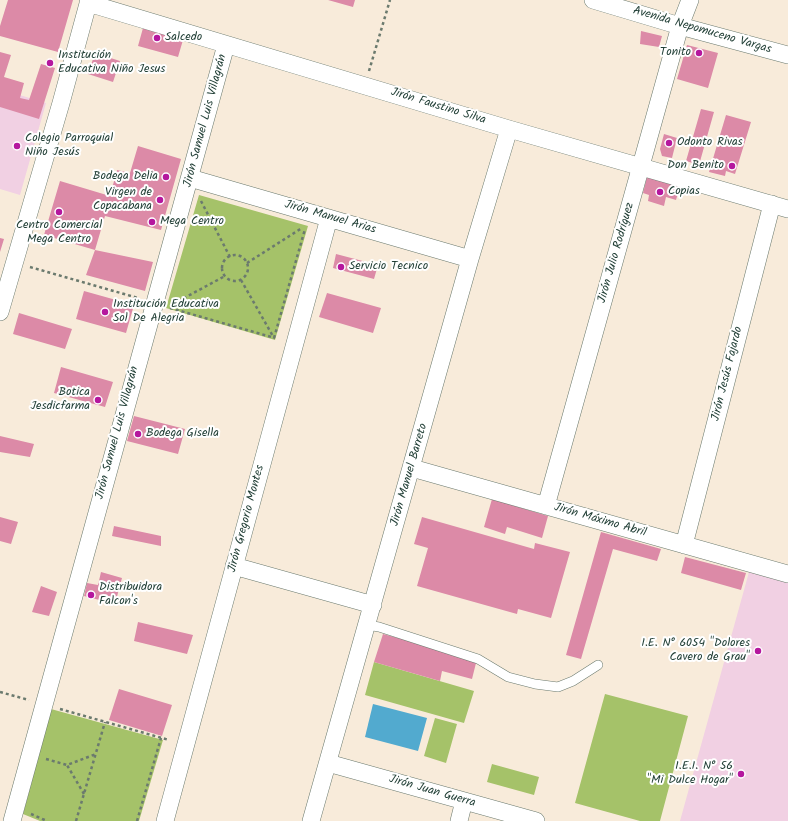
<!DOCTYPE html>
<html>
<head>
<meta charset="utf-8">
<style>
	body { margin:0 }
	canvas { display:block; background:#f8ebda }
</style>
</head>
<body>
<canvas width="788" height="821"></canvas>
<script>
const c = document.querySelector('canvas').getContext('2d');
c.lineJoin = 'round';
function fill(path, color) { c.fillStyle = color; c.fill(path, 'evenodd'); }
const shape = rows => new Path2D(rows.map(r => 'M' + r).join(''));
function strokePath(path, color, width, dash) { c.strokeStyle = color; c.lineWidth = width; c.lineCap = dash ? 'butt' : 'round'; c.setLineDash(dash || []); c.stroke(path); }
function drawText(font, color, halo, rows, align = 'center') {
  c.font = font + ' Kalam,sans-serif'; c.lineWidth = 4; c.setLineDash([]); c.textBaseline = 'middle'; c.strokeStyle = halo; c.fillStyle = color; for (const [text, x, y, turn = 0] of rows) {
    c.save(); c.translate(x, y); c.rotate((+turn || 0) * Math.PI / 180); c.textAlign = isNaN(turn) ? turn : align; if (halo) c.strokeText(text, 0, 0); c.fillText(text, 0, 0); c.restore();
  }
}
const built = shape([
	[0,89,46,103,20,195,0,189],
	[749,572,788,583,788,821,680,821]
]);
const green = shape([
	[199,195,308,226,275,340,166,308],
	[374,662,474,691,464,723,365,695],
	[605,694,688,716,660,821,640,821,575,803],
	[51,709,163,740,139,821,40,821,23,814],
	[435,718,457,724,446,763,424,756],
	[492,764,539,777,534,795,487,782]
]);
const water = shape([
	[373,704,427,718,418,751,365,737]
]);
const building = shape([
	[8,0,73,0,58,52,0,36,0,26],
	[328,0,355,0,353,7],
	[143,28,183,40,178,57,138,46],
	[641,31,662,36,659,47,640,44],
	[687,45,718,53,708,88,677,79],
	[0,52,11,55,4,77,24,83,20,98,29,100,41,64,55,68,39,119,0,107],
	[95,53,120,61,113,82,88,74],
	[701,109,714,112,699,165,686,161],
	[726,115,751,122,735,174,726,171,725,176,709,172],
	[664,134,677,138,672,158,662,156,660,149],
	[138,146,181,159,161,230,105,216,95,250,44,235,60,181,110,196,117,170,130,173],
	[647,177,680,186,676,200,666,197,664,206,648,201,649,195,643,193],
	[0,238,4,239,0,252],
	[95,250,153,262,145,291,86,275],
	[336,254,378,265,374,279,333,268],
	[84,291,134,305,126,333,76,319],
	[327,293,381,308,373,333,319,317],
	[19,313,72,329,65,349,13,334],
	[61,367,113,382,105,407,54,393],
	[134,416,185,429,178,454,127,441],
	[0,436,34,444,30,457,0,452],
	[492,499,548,516,542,538,507,527,505,534,484,527],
	[0,517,18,522,11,544,0,541],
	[422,517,534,549,535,543,570,552,551,618,518,609,517,614,417,586,428,548,414,544],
	[114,526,161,536,161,546,112,536],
	[601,532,661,549,657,561,613,549,581,659,566,655],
	[685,557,746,573,741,590,681,573],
	[101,572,122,578,115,604,84,596,87,583,98,585],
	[41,586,57,592,49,616,32,612],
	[138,622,193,635,187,654,134,641],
	[383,634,477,659,472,679,442,671,440,681,374,662],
	[119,689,172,705,162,736,109,720]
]);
const path = shape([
	[369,71,390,0],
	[201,201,230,257],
	'222 268a13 13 0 1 1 26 0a13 13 0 1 1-26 0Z',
	[247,263,302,228],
	[30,267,138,298],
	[241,280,274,338],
	[173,304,225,276],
	[170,308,275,338],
	[274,338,305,229],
	[0,692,29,700],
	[60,709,169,740],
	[46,759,67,765],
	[84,794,67,765,96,754],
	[31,814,47,821],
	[76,821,105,722],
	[137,821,161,738]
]);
const service = shape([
	[367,625,379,627,478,659,508,677,535,684,558,687,573,681,598,665]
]);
const minor = shape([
	[593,0,680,26,788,55],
	[88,3,509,129,788,209],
	[190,178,470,259],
	[0,312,61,103,89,0],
	[412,468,788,574],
	[546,506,680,26,690,0],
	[684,545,772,204],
	[234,566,373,605],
	[328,763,536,821],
	[12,821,226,45],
	[165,821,329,218],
	[311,821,470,259,509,129],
	[459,821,464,801]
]);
const markers = [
	[157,38,4,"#b5179e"],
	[699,53,4,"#b5179e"],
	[50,63,4,"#b5179e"],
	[669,143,4,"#b5179e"],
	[17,146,4,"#b5179e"],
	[732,166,4,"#b5179e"],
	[166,177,4,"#b5179e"],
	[660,192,4,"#b5179e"],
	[160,200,4,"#b5179e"],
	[59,212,4,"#b5179e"],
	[152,222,4,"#b5179e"],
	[341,267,4,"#b5179e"],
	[105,312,4,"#b5179e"],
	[98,400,4,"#b5179e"],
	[138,434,4,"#b5179e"],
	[91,595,4,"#b5179e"],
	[758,651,4,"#b5179e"],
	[741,774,4,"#b5179e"]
];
const streetNames = [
	["Avenida Nepomuceno Vargas",702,31,16],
	["Jirón Faustino Silva",438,107,17],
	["Jirón Samuel Luis Villagrán",206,121,-75],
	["Jirón Manuel Arias",330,218,16],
	["Jirón Julio Rodríguez",617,253,-74],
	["Jirón Jesús Fajardo",728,374,-76],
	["Jirón Samuel Luis Villagrán",118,433,-75],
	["Jirón Manuel Barreto",410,475,-74],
	["Jirón Gregorio Montes",247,519,-75],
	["Jirón Máximo Abril",600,521,16],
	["Jirón Juan Guerra",432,792,16]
];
const poiNames = [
	["Salcedo",165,38],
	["Tonito",691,53,"right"],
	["Institución",58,56],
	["Educativa Niño Jesus",58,70],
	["Colegio Parroquial",25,139],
	["Niño Jesús",25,153],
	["Odonto Rivas",677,143],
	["Don Benito",724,166,"right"],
	["Bodega Delia",158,177,"right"],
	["Copias",668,192],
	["Virgen de",152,193,"right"],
	["Copacabana",152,207,"right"],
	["Mega Centro",160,222],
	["Centro Comercial",59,226,"center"],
	["Mega Centro",59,240,"center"],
	["Servicio Tecnico",349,267],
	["Institución Educativa",113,305],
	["Sol De Alegria",113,319],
	["Botica",90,393,"right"],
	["Jesdicfarma",90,407,"right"],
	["Bodega Gisella",146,434],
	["Distribuidora",99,588],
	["Falcon's",99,602],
	["I.E. N° 6054 \"Dolores",750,644,"right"],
	["Cavero de Grau\"",750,658,"right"],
	["I.E.I. N° 56",733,767,"right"],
	["\"Mi Dulce Hogar\"",733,781,"right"]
];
fill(built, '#f1d0e3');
fill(green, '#a5c269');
fill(water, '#52aacf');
fill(building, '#dc8aa7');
strokePath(service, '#6b7a6e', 10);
strokePath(minor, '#6b7a6e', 18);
strokePath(path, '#6b7a6e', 2.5, [3, 3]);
strokePath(service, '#fff', 9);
strokePath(minor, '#fff', 17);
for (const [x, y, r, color] of markers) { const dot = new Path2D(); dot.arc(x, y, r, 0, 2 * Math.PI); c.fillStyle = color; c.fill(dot); strokePath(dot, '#fff', 1.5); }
drawText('12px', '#1f3d34', '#fff', streetNames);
drawText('12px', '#1f3d34', '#fff', poiNames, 'left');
</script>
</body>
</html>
